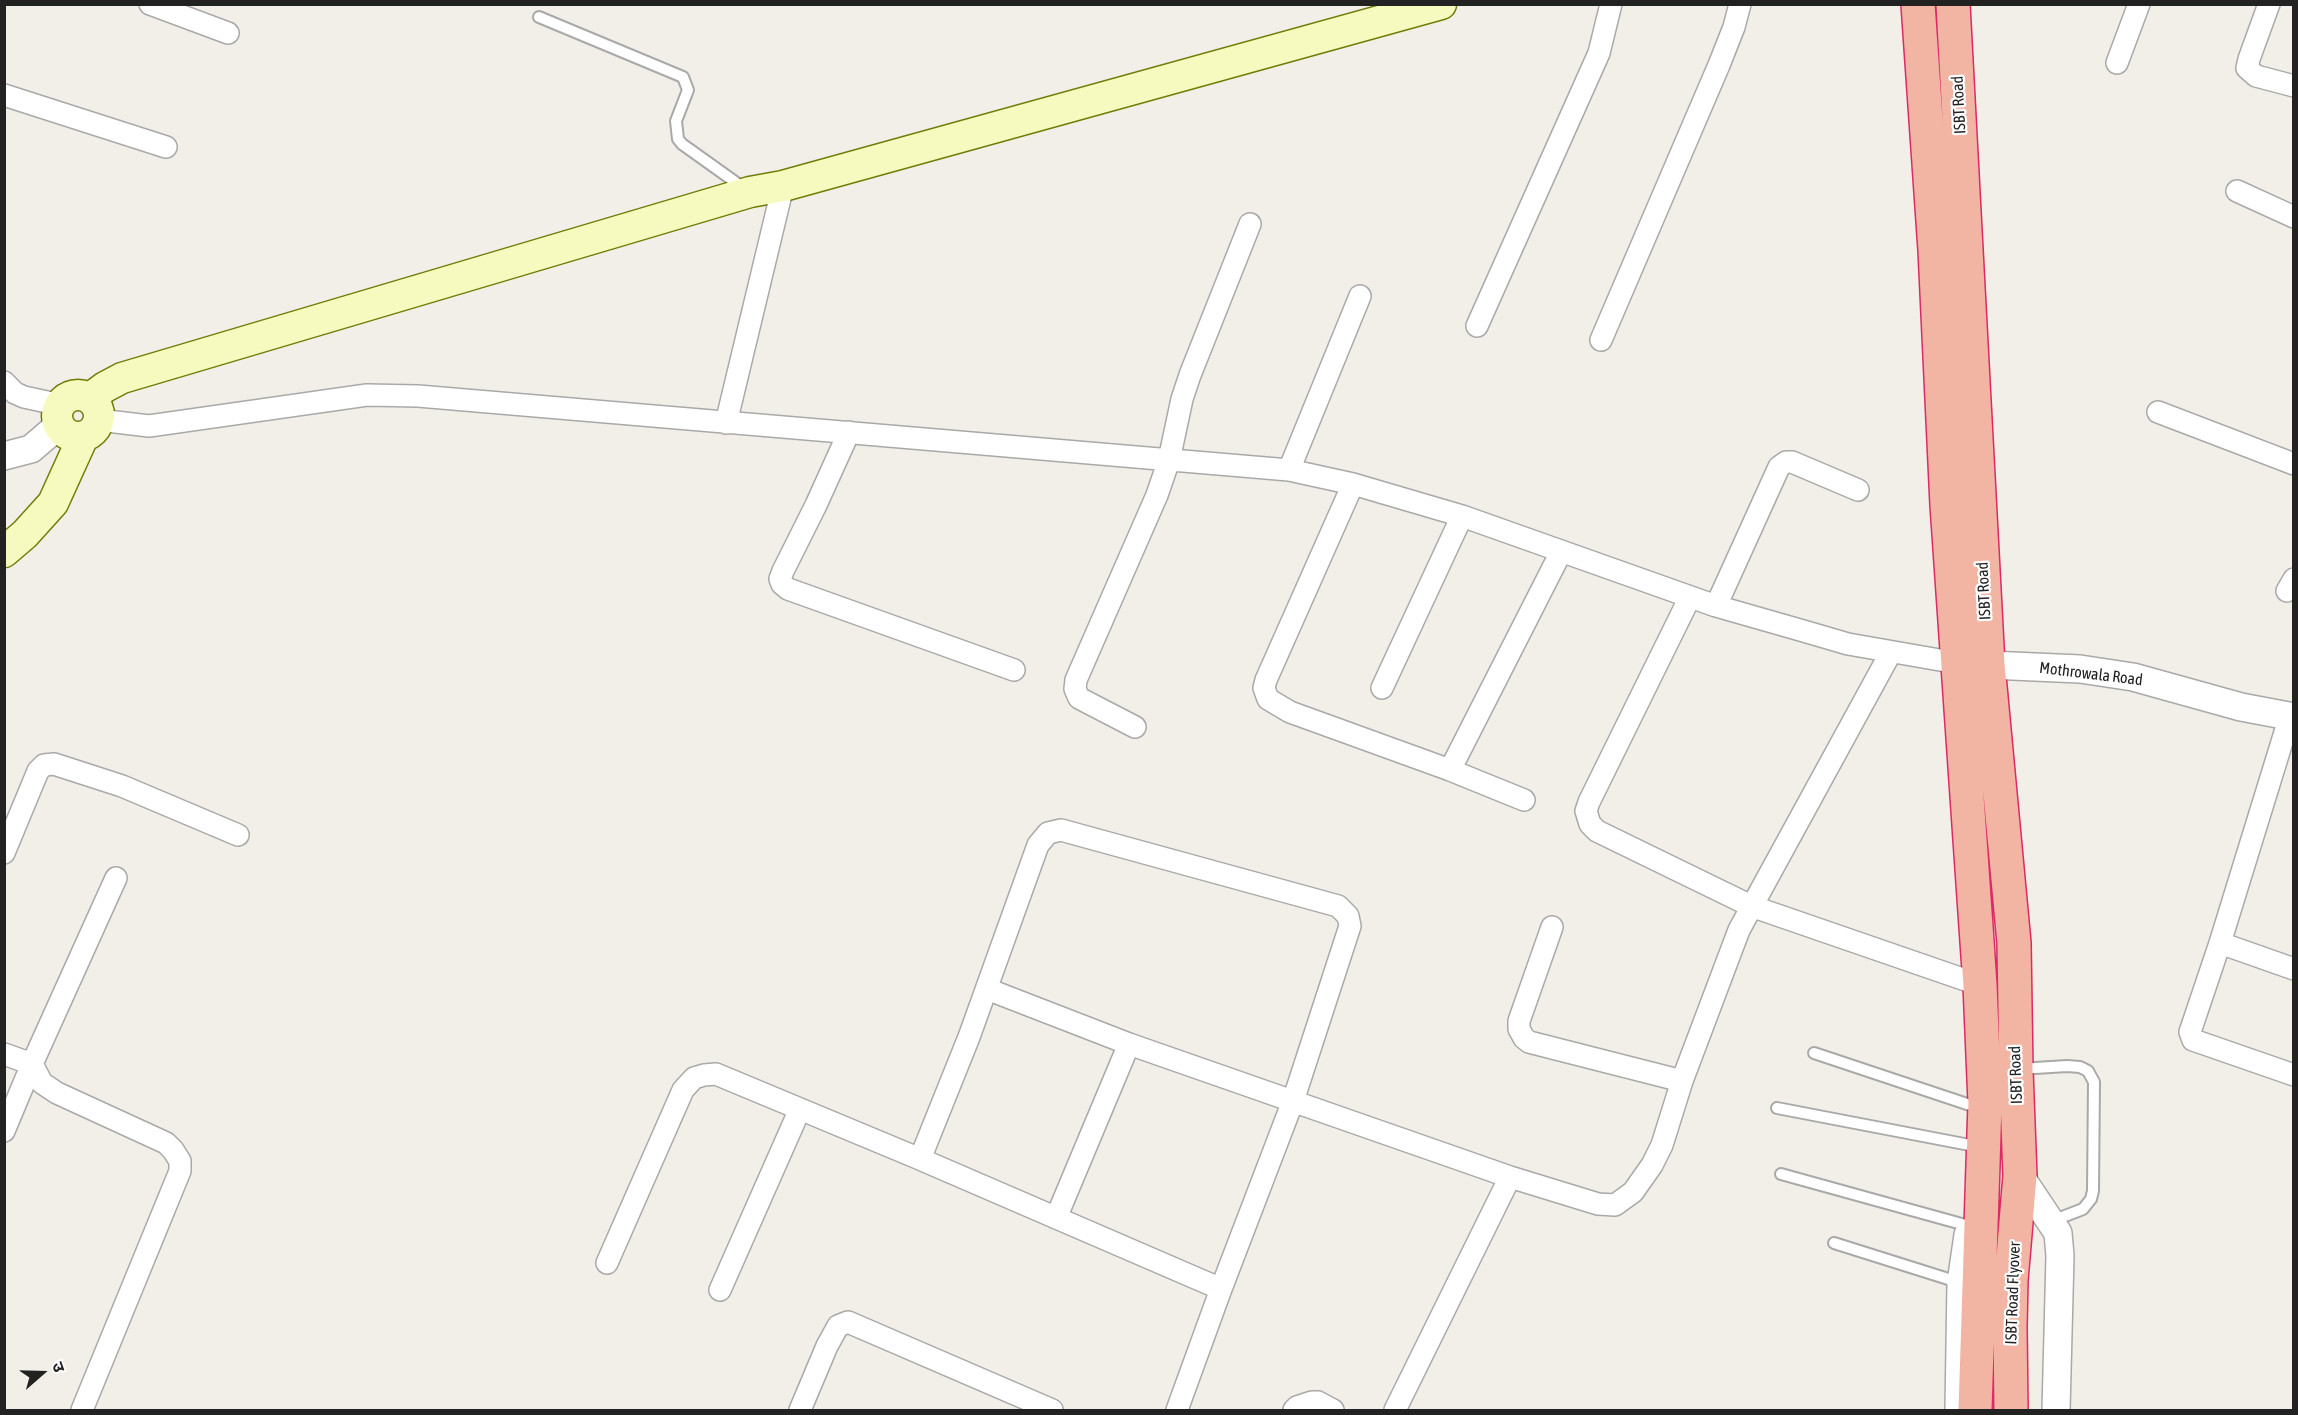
<!DOCTYPE html>
<html>
<head>
<meta charset="utf-8">
<style>
	body { margin:0 }
	#map { position:relative; width:2298px; height:1415px; overflow:hidden; background:#f2efe9; font-family:"Asap Condensed","Noto Sans Devanagari",sans-serif }
	canvas { display:block }
	.frame { position:absolute; inset:0; border:6px solid #222; pointer-events:none }
	.north { position:absolute; left:12px; top:1343px; width:60px; height:60px; -webkit-text-stroke:4px #fff; paint-order:stroke; rotate:70deg; font-size:16px; font-weight:700; line-height:24px; text-align:center; color:#222 }
	.north::after { content:''; display:block; margin:auto; width:21px; height:27px; background:#222; clip-path:polygon(50% 0,100% 100%,50% 72%,0 100%) }
</style>
</head>
<body>
<div id="map">
<canvas width="2298" height="1415"></canvas>
<div class="frame"></div>
<div class="north">उ</div>
</div>
<script>
const c = document.querySelector('canvas').getContext('2d');
c.lineJoin = 'round';
const shape = rows => new Path2D(rows.map(r => 'M' + r).join(''));
function strokePath(path, color, width, dash) { c.strokeStyle = color; c.lineWidth = width; c.lineCap = dash ? 'butt' : 'round'; c.setLineDash(dash || []); c.stroke(path); }
function drawText(font, color, halo, rows, align = 'center') {
  c.font = font + ' "Asap Condensed",sans-serif'; c.lineWidth = 4.5; c.setLineDash([]); c.textBaseline = 'middle'; c.strokeStyle = halo; c.fillStyle = color; for (const [text, x, y, turn = 0] of rows) {
    c.save(); c.translate(x, y); c.rotate((+turn || 0) * Math.PI / 180); c.textAlign = isNaN(turn) ? turn : align; if (halo) c.strokeText(text, 0, 0); c.fillText(text, 0, 0); c.restore();
  }
}
const service = shape([
	[539,17,683,77,688,90,676,121,678,139,682,144,745,189],
	[1814,1053,1982,1109],
	[2019,1069,2067,1066,2080,1067,2088,1071,2094,1082,2093,1191,2091,1199,2083,1209,2052,1221],
	[1777,1108,1980,1147],
	[1781,1174,1969,1226],
	[1834,1243,1961,1283]
]);
const minor = shape([
	[150,4,228,33],
	[2269,4,2249,59,2247,68,2256,76,2294,86],
	[2117,63,2139,4],
	[4,95,166,147],
	[2237,191,2294,217],
	[1477,326,1599,53,1611,4],
	[1601,340,1719,65,1734,27,1740,4],
	[4,382,15,393,24,397,61,405],
	[2158,412,2294,464],
	[99,420,149,426,367,395,418,396,1289,470,1353,484,1462,516,1716,606,1800,630,1848,644,1957,663],
	[726,423,783,186],
	[849,432,816,505,783,571,780,579,782,584,788,589,1014,670],
	[1289,470,1360,296],
	[1353,484,1266,680,1264,688,1268,699,1290,712,1450,770,1524,800],
	[2287,591,2294,579],
	[1690,597,1589,802,1586,811,1590,824,1597,831,1751,906,1980,985],
	[1716,606,1779,467,1786,462,1792,462,1858,490],
	[1382,688,1462,516],
	[2290,716,2220,943,2190,1032,2193,1040,2294,1075],
	[1135,727,1079,698,1075,689,1076,680,1157,495,1169,460,1182,399,1190,375,1250,224],
	[1450,770,1561,552],
	[4,853,38,771,44,765,54,764,122,786,238,835],
	[1552,927,1519,1021,1519,1029,1524,1038,1529,1042,1682,1081],
	[2220,943,2294,969],
	[987,989,1129,1044,1056,1218],
	[1129,1044,1510,1177,1598,1204,1615,1205,1633,1192,1652,1165,1662,1145,1682,1081,1739,930,1891,652],
	[4,1054,32,1064,42,1083,57,1093,166,1143,173,1150,180,1161,180,1171,82,1410],
	[4,1131,32,1064,116,878],
	[607,1263,683,1090,694,1078,704,1075,716,1074,920,1159],
	[720,1290,800,1109],
	[800,1410,827,1346,838,1326,848,1322,1052,1410],
	[1177,1410,1221,1289,920,1159,969,1037,1038,845,1048,833,1061,830,1338,906,1348,916,1350,926,1293,1101,1221,1289],
	[1294,1410,1297,1407,1312,1402,1318,1402,1333,1410],
	[1395,1410,1510,1177]
]);
const tertiary = shape([
	[4,456,31,449,59,425],
	[1967,664,2080,669,2133,677,2241,707,2294,717],
	[2020,1176,2058,1233,2060,1256,2056,1410],
	[1959,1409,1961,1283,1968,1235]
]);
const secondary = shape([
	'57 416a21 21 0 1 1 42 0a21 21 0 1 1-42 0Z',
	[90,398,105,387,122,378,750,192,783,186,1441,4],
	[4,552,25,534,53,503,83,437]
]);
const trunk = shape([
	[1918,4,1935,250,1947,505,1980,985,1985,1103,1975,1410],
	[1953,4,1988,665,2014,943,2016,1070,2020,1176,2011,1280,2010,1327,2011,1410]
]);
const streetNames = [
	["ISBT Road",1959,105,-93],
	["ISBT Road",1984,591,-93],
	["Mothrowala Road",2091,674,7],
	["ISBT Road",2016,1075,-92],
	["ISBT Road Flyover",2013,1293,-88]
];
strokePath(service, '#a9a9a9', 14);
strokePath(minor, '#a9a9a9', 24);
strokePath(tertiary, '#a9a9a9', 30);
strokePath(secondary, '#707d05', 33);
strokePath(trunk, '#dc2a67', 36);
strokePath(service, '#fff', 10);
strokePath(minor, '#fff', 21);
strokePath(tertiary, '#fff', 27);
strokePath(secondary, '#f7fabf', 30);
strokePath(trunk, '#f2b4a3', 33);
drawText('16px', '#222', '#fff', streetNames);
</script>
</body>
</html>
